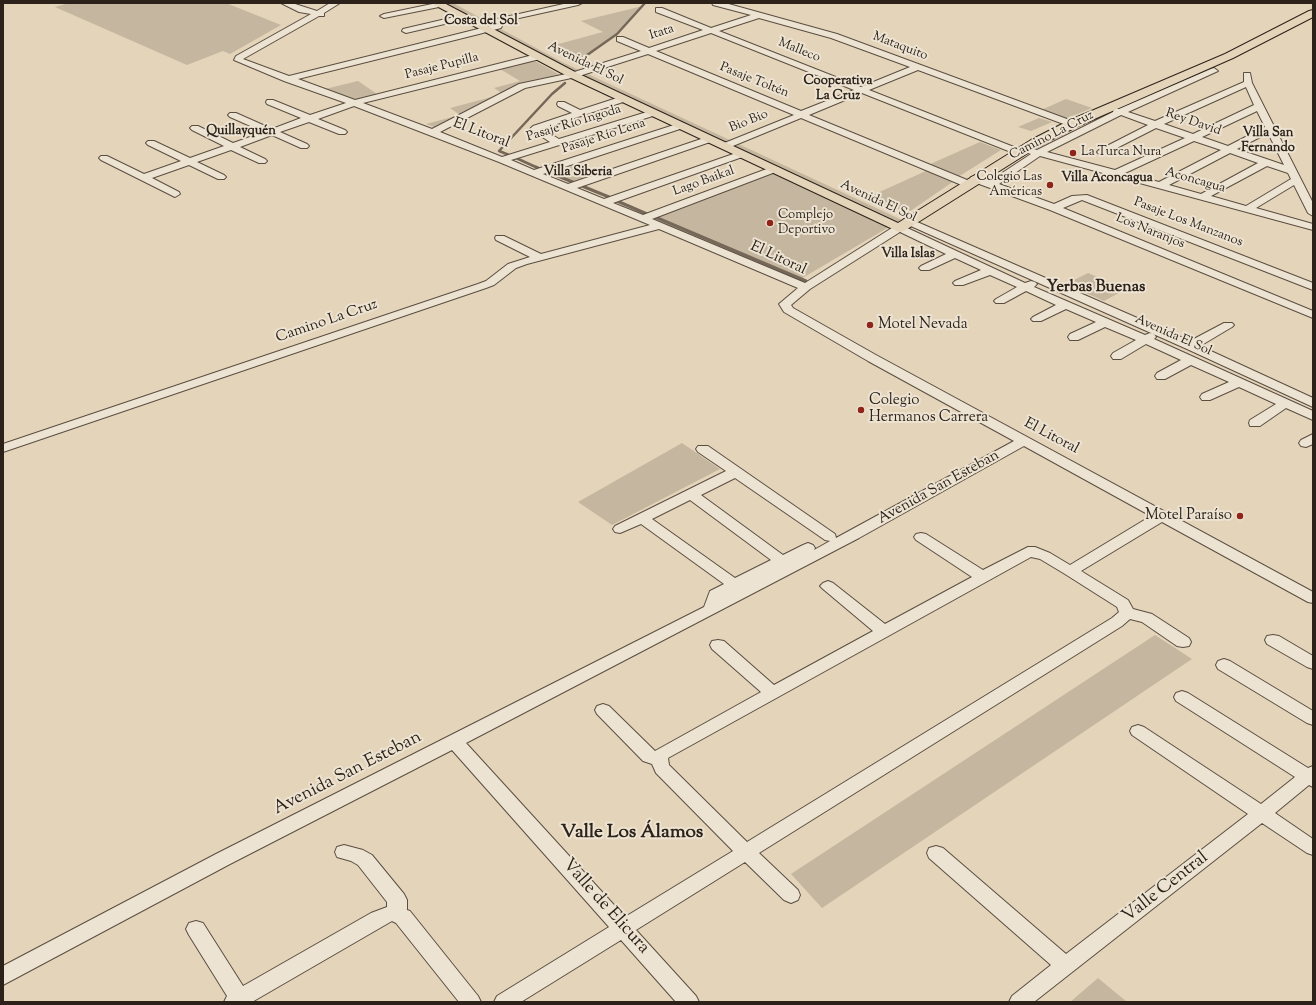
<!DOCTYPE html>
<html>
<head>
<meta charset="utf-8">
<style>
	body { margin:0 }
	#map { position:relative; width:1316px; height:1005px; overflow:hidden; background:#e4d4ba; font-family:"Sorts Mill Goudy",serif }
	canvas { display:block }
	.frame { position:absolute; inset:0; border:4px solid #2c2219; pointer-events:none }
</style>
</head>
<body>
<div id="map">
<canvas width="1316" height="1005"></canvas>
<div class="frame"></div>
</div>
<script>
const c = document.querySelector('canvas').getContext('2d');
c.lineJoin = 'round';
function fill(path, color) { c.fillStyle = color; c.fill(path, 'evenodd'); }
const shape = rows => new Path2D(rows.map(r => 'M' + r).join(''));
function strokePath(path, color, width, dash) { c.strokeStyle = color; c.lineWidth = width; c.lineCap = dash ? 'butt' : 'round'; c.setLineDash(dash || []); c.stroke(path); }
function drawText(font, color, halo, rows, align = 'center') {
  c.font = font + ' "Sorts Mill Goudy",serif'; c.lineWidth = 4; c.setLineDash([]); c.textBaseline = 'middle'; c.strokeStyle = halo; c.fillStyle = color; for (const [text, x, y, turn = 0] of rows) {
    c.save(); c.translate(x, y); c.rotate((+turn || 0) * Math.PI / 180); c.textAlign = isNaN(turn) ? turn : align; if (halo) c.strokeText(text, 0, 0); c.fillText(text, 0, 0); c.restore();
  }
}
const green = shape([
	[69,3,226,3,281,25,230,54,223,51,187,65,55,7],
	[439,3,453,3,562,62,902,220,896,223,579,78],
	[643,6,617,34,580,60,551,46,603,32,581,21],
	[533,60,562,76,535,84,442,130,426,124,460,115,450,108,503,94,494,88,520,81,500,69],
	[358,81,377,94,354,100,325,89],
	[1066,99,1092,108,1065,119,1041,110],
	[1039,118,1052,122,1031,131,1018,127],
	[980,142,1001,150,958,177,928,165],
	[576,165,596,175,573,183,549,173],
	[928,170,954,181,906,214,873,195],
	[775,172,889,227,799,280,649,220],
	[1088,273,1126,289,1104,301,1066,284],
	[682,443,720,469,612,525,578,502],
	[1155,635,1192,659,822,908,791,874],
	[1098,978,1127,1002,1070,1002]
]);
const streamFar1 = shape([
	[580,60,617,34,645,3],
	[509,155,499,151,552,94,565,83],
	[516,158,538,168]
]);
const stream = shape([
	[536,167,540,169],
	[548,172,575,183],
	[582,186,609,197],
	[617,201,647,214],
	[655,217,806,281]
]);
const minor = shape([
	[281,3,292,3,317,11,330,3,340,3,324,13,324,16,319,16,243,59,289,76,498,24,502,26,501,28,479,34,298,79,355,100,537,54,541,57,540,59,363,103,432,129,519,84,571,73,641,51,617,41,617,37,623,37,649,48,703,30,656,12,656,8,662,8,711,28,751,15,713,5,712,3,725,3,837,34,1075,122,1077,124,1072,127,1069,126,918,70,869,90,1019,149,1024,146,1037,150,1113,112,1114,109,1119,109,1211,69,1214,68,1218,71,1128,112,1155,121,1244,82,1244,73,1250,73,1252,83,1313,203,1313,216,1308,213,1294,185,1256,208,1313,224,1313,230,1040,156,999,184,1054,204,1072,196,1087,195,1313,283,1313,290,1082,200,1063,208,1313,311,1313,318,1050,210,971,181,970,179,971,177,975,176,990,181,1031,154,1024,152,1022,154,1016,154,862,93,809,115,972,182,973,184,972,186,964,186,801,118,728,148,722,148,720,146,722,144,794,115,648,54,576,77,525,88,440,132,502,157,550,142,530,129,533,126,572,113,558,106,557,104,558,102,564,102,580,110,620,97,626,97,627,99,626,101,542,129,559,139,650,111,656,111,658,113,656,115,511,160,534,170,677,124,683,124,685,126,683,128,543,174,568,184,707,137,713,137,715,139,713,141,577,188,604,199,739,152,745,152,747,154,745,156,613,203,643,215,772,167,778,167,780,169,778,171,652,219,805,283,895,226,903,226,1025,283,1031,281,1035,282,1037,284,1034,287,1145,335,1150,333,1154,334,1156,337,1154,339,1313,411,1313,420,1286,408,1260,426,1250,426,1249,423,1250,420,1276,404,1239,387,1210,400,1202,400,1200,397,1202,394,1229,382,1191,365,1165,379,1157,379,1155,376,1157,373,1181,360,1146,344,1121,359,1113,359,1111,356,1113,353,1136,340,1105,327,1078,340,1070,340,1068,337,1070,334,1096,322,1066,309,1041,321,1033,321,1031,319,1033,317,1056,305,1026,291,1004,303,996,303,994,301,996,299,1017,287,990,275,963,285,955,285,953,283,955,281,981,270,955,258,929,270,921,270,919,268,921,266,946,254,900,232,810,289,791,305,793,308,876,355,1313,592,1313,603,1308,602,1162,522,1081,571,1128,600,1133,609,1152,614,1189,638,1191,642,1189,646,1183,647,1177,646,1142,622,1130,619,1122,626,759,853,798,890,800,895,798,900,791,903,784,900,745,862,636,930,696,996,699,1002,676,1002,621,940,521,1002,494,1002,497,996,609,927,452,750,230,864,3,985,3,966,216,854,704,607,710,591,724,584,641,524,620,533,615,532,613,529,615,526,726,471,698,452,696,449,698,446,708,446,835,534,836,538,1014,441,868,361,784,312,779,304,798,288,659,229,527,264,516,268,494,285,486,288,3,452,3,444,478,284,486,281,508,264,530,257,496,240,495,238,496,236,504,236,541,254,650,225,499,162,354,106,318,119,345,130,347,132,345,134,339,134,309,122,280,132,307,144,309,146,307,148,301,148,272,135,240,147,265,159,267,161,265,163,259,163,231,150,197,162,224,175,226,177,224,179,218,179,189,165,152,178,179,192,180,194,175,197,101,160,99,158,101,156,107,156,144,174,181,161,148,145,146,143,148,141,154,141,190,158,224,146,192,130,190,128,192,126,198,126,233,143,264,132,230,117,228,115,230,113,236,113,272,129,301,118,267,104,266,102,267,100,273,100,310,115,346,103,284,81,234,60,236,56,311,14,299,12,281,3],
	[759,18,831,38,910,67,861,87,719,31,759,18],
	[711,33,854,90,801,111,656,51,711,33],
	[1246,87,1254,105,1193,134,1164,124,1246,87],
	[1257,111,1265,127,1228,146,1202,137,1257,111],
	[1121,115,1148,125,1099,150,1097,152,1099,154,1105,154,1156,128,1185,138,1115,170,1047,152,1121,115],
	[1268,133,1284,165,1237,149,1268,133],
	[1194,141,1221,150,1159,182,1125,173,1194,141],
	[1230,153,1258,163,1201,194,1169,185,1230,153],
	[1267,166,1288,173,1291,179,1246,206,1211,196,1267,166],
	[1024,446,1151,516,1070,565,1050,553,1035,547,1028,547,983,570,926,534,921,533,916,534,914,537,916,540,972,577,885,624,833,583,828,581,823,583,820,586,823,589,873,631,774,685,724,641,718,640,712,641,710,645,712,649,761,692,655,751,609,706,603,704,597,706,595,710,597,714,643,761,652,764,656,773,733,851,625,917,466,743,859,538,1024,446],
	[735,478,825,540,830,541,814,550,815,548,813,545,808,543,803,545,783,555,701,495,735,478],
	[690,500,771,560,735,578,652,519,690,500],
	[1031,557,1040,559,1065,574,1117,607,1119,612,1112,618,747,842,669,765,668,758,1031,557],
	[437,3,443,5,439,7,384,18,380,16,384,14,437,3],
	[568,3,582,3,578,5,492,24,488,22,492,20,568,3],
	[463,15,467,17,466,19,406,33,402,31,403,29,463,15],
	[908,218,1190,341,1224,323,1232,323,1234,325,1232,327,1200,346,1313,398,1313,407,1187,349,904,223,903,221,904,219,908,218],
	[1313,434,1313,444,1306,447,1301,446,1299,443,1301,440,1313,434],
	[1273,635,1279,636,1313,656,1313,669,1307,667,1267,644,1265,640,1267,636,1273,635],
	[1224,659,1230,661,1313,711,1313,725,1307,723,1218,669,1216,665,1218,661,1224,659],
	[1182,691,1188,693,1308,768,1313,766,1313,787,1309,785,1275,813,1313,839,1313,855,1307,853,1262,823,1034,1002,1009,1002,1012,996,1051,965,929,858,927,853,929,848,936,846,943,848,1066,954,1248,814,1132,735,1130,731,1132,727,1138,725,1144,727,1261,804,1295,777,1176,701,1174,697,1176,693,1182,691],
	[344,845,363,850,372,855,404,894,407,900,407,910,410,911,478,996,481,1002,459,1002,396,923,392,921,252,1002,224,1002,227,996,189,935,186,929,189,923,196,921,203,923,243,986,371,913,387,907,387,902,358,865,351,861,337,857,335,852,337,847,344,845]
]);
const major = shape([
	[431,3,444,3,577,73,898,223,1031,140,1068,121,1225,54,1309,11,1313,10,1313,17,1233,58,1076,127,1039,146,904,231,899,232,569,77,431,3]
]);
const markers = [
	[1073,153,4,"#8f2418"],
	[1050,185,4,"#8f2418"],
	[770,223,4,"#8f2418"],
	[870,325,4,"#8f2418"],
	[861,410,4,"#8f2418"],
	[1240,516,4,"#8f2418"]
];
const farNeighbourhoodnames = [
	["Costa del Sol",481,22],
	["Cooperativa",838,82],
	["La Cruz",838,97],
	["Quillayquén",241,132],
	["Villa San",1268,134],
	["Fernando",1268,149],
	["Villa Siberia",578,173],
	["Villa Aconcagua",1107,179],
	["Villa Islas",908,255]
];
const farStreetnames = [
	["Itata",662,33,-18],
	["Mataquito",900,47,21],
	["Malleco",799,51,22],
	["Avenida El Sol",585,64,26],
	["Pasaje Pupilla",442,67,-14],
	["Pasaje Toltén",754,81,22],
	["Bio Bio",749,122,-22],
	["Rey David",1193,123,19],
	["Pasaje Río Ingoda",574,124,-17],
	["Camino La Cruz",1052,136,-27],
	["Pasaje Río Lena",604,137,-18],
	["Aconcagua",1195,181,16],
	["Lago Baikal",704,182,-20],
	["Avenida El Sol",878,202,25],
	["Pasaje Los Manzanos",1188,223,21],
	["Los Naranjos",1150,232,22],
	["Avenida El Sol",1173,336,24]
];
const farPoinames = [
	["La Turca Nura",1081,153],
	["Colegio Las",1042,178,"right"],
	["Américas",1042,193,"right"],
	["Complejo",778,216],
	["Deportivo",778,231]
];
const streetNames = [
	["El Litoral",481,134,21],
	["El Litoral",778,259,25],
	["Camino La Cruz",327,322,-19],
	["El Litoral",1051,437,28],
	["Avenida San Esteban",939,488,-29]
];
const poiNames = [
	["Motel Nevada",878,325],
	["Colegio",869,401],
	["Hermanos Carrera",869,418],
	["Motel Paraíso",1232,516,"right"]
];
const neighbourhoodNames = [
	["Yerbas Buenas",1096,288]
];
const nearStreetnames = [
	["Avenida San Esteban",348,774,-27],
	["Valle Central",1166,888,-38],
	["Valle de Elicura",605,907,48]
];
const nearNeighbourhoodnames = [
	["Valle Los Álamos",632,834]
];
fill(green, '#c5b69f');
strokePath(streamFar1, '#756859', 2.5);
strokePath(stream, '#756859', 3);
strokePath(minor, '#5a4e41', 2);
strokePath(major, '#2c2219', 2);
fill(minor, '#ede3d2');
fill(major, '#e4d4ba');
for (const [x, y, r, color] of markers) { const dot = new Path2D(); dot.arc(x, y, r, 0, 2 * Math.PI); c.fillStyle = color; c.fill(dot); strokePath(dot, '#ede3d2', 1.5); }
drawText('bold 13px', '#2c2219', '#ede3d2', farNeighbourhoodnames);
drawText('13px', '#2c2219', '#ede3d2', farStreetnames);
drawText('13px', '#2c2219', '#ede3d2', farPoinames, 'left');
drawText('15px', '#2c2219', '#ede3d2', streetNames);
drawText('15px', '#2c2219', '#ede3d2', poiNames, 'left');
drawText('bold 16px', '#2c2219', '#ede3d2', neighbourhoodNames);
drawText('18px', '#2c2219', '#ede3d2', nearStreetnames);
drawText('bold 19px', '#2c2219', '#ede3d2', nearNeighbourhoodnames);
</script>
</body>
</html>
